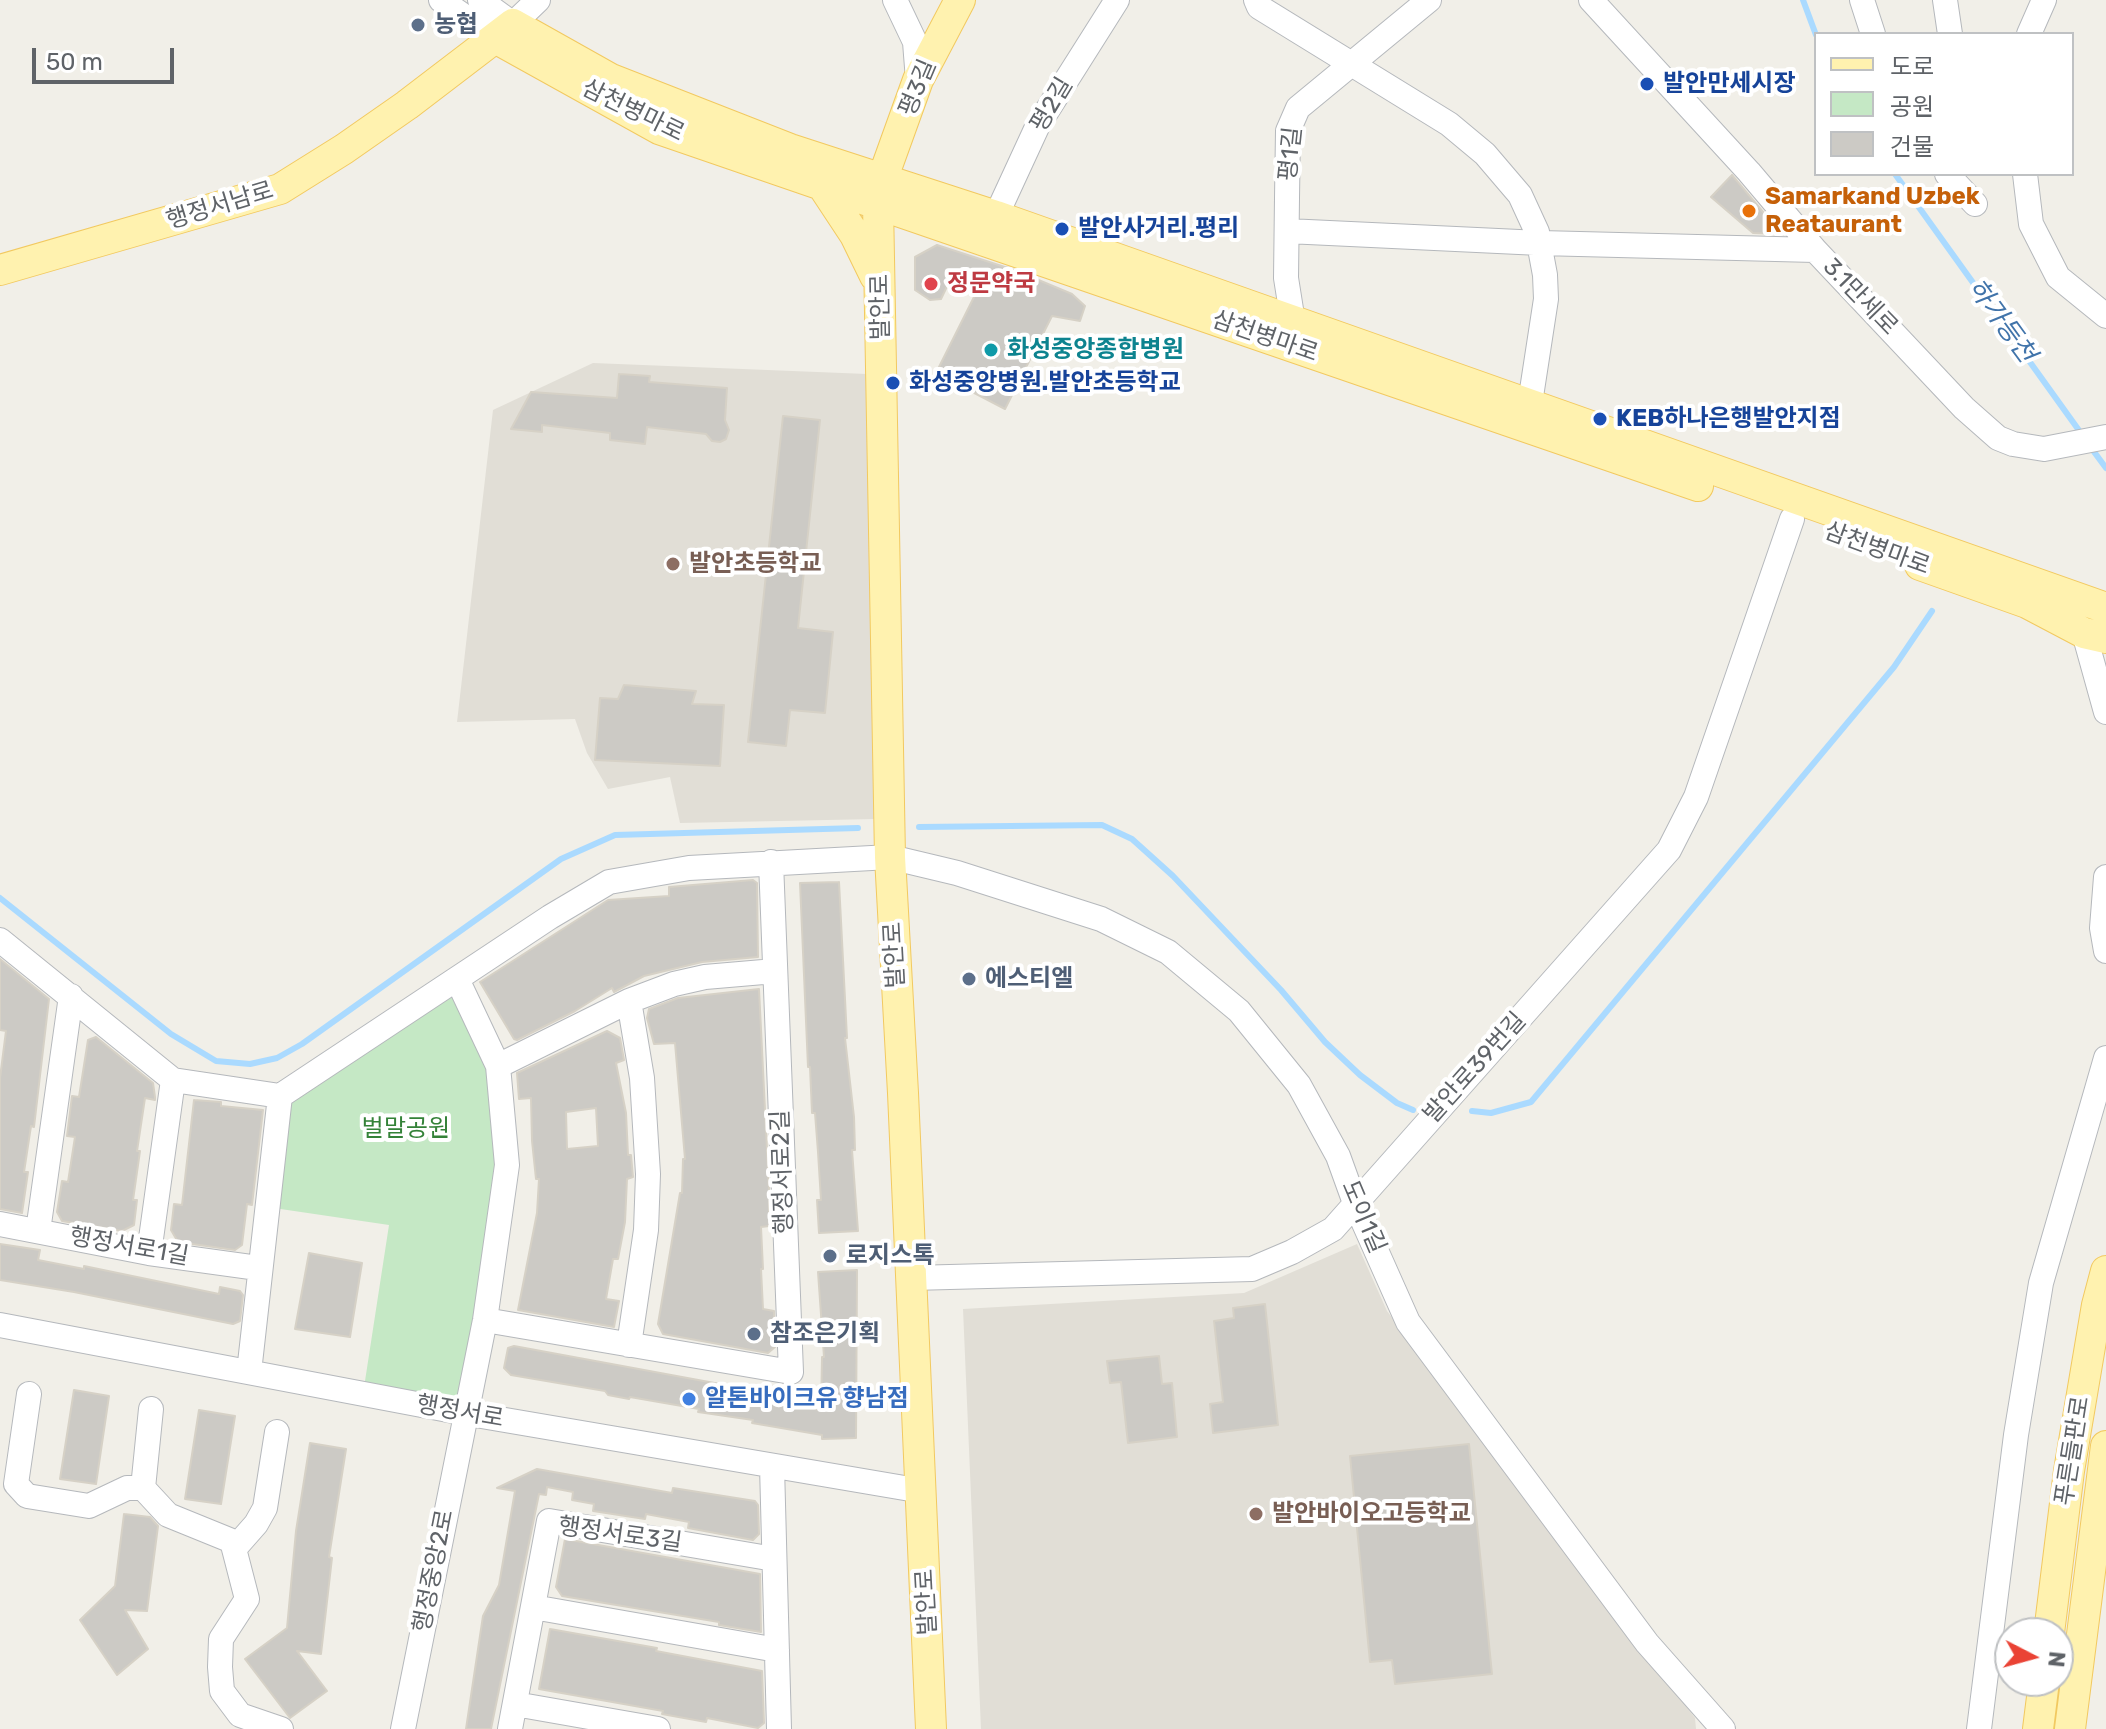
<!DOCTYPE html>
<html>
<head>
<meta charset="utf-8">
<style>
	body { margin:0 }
	#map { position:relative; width:2106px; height:1729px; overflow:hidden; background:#f1efe8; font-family:Rubik,"Noto Sans KR",sans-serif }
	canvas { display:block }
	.legend { position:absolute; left:1814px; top:32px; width:260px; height:144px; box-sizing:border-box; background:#fff; border:2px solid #bfc1c3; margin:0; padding:10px 14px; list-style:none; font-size:24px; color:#5f6368 }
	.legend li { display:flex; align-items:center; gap:16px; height:40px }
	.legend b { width:40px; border:2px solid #bfc1c3 }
	.north { position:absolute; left:1994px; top:1617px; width:80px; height:80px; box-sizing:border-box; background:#fff; border:2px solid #bfc1c3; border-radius:50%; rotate:96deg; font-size:22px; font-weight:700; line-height:32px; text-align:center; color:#5f6368 }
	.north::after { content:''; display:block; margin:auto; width:28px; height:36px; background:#ea4335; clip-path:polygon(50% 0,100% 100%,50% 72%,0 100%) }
	.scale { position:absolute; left:32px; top:48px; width:142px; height:36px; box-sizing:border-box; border:4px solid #5f6368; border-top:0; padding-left:10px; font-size:24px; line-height:28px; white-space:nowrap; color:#5f6368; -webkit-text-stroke:6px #fff; paint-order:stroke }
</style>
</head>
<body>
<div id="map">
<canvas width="2106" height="1729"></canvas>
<ul class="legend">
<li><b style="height:10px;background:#fff2af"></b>도로</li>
<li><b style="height:22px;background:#c5e8c5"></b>공원</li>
<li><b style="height:22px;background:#cccac5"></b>건물</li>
</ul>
<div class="north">N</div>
<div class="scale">50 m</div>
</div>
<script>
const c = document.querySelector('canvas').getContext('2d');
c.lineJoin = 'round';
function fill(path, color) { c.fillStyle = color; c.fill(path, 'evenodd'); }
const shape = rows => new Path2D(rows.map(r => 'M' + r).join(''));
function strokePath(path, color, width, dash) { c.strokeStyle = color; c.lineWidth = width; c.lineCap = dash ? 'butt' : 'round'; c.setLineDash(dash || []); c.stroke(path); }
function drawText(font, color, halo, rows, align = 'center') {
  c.font = font + ' Rubik,"Noto Sans KR",sans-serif'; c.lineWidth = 8; c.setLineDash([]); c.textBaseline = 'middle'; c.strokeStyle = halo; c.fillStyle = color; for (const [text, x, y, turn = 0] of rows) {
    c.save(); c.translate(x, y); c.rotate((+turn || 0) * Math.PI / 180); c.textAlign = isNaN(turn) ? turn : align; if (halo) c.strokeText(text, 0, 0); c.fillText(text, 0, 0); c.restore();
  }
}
const education = shape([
	[593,363,867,374,876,819,680,823,670,777,608,789,587,753,575,719,457,722,493,410],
	[1357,1244,1387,1311,1695,1718,1696,1729,981,1729,963,1309,1244,1293]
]);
const green = shape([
	[457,979,498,1066,507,1165,464,1413,363,1394,389,1225,267,1207,280,1096]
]);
const stream = shape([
	[1803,0,1816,35],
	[1895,174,2083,436],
	[2089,445,2106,468],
	[919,827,1102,825,1132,839,1173,876,1281,990,1325,1042,1360,1075,1397,1103,1413,1110],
	[0,898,171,1034,216,1061,250,1064,277,1058,302,1044,561,859,615,835,858,828],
	[1472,1111,1491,1113,1531,1102,1894,667,1932,611]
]);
const building = shape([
	[1732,175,1779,231,1777,234,1753,233,1711,197,1732,175],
	[937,245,1017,271,1072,294,1085,306,1080,321,1052,316,1005,409,936,373,979,287,952,276,941,299,930,300,915,290,915,257,937,245],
	[619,374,650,376,649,382,727,388,725,420,729,430,726,439,720,442,712,441,706,434,647,427,645,444,610,440,610,433,542,425,542,432,511,429,531,392,617,398,619,374],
	[783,416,820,420,798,628,833,632,825,713,790,710,786,746,748,742,783,416],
	[624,685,696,691,692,704,724,705,720,766,595,760,600,698,618,699,624,685],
	[753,880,757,883,758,957,702,962,644,976,614,992,612,988,575,1011,517,1040,514,1039,480,982,608,900,669,896,669,887,753,880],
	[839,882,847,1038,845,1038,854,1117,855,1150,852,1150,858,1231,819,1233,817,1200,821,1200,818,1152,815,1113,812,1113,810,1067,808,1067,800,883,839,882],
	[0,959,49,999,34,1127,31,1126,24,1172,28,1172,22,1213,0,1209,0,1078,6,1031,0,1030,0,959],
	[759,989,769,1190,769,1226,761,1227,763,1269,761,1269,763,1309,774,1311,775,1347,768,1353,663,1334,658,1324,680,1193,682,1193,683,1159,685,1159,675,1043,654,1044,647,1018,649,1009,678,998,759,989],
	[607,1031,620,1038,624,1060,616,1063,626,1113,628,1155,631,1155,633,1177,627,1179,625,1222,618,1259,613,1259,606,1299,619,1301,614,1327,518,1310,537,1213,539,1179,536,1179,532,1141,531,1098,519,1099,517,1073,607,1031],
	[596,1108,598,1146,567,1149,566,1112,596,1108],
	[96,1037,153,1083,155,1097,155,1100,145,1098,137,1151,140,1151,133,1200,137,1200,134,1225,122,1231,62,1221,57,1212,62,1181,68,1182,75,1137,67,1136,72,1096,79,1097,88,1040,96,1037],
	[194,1100,221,1102,221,1106,263,1110,252,1205,247,1204,242,1245,235,1250,178,1242,171,1230,174,1204,182,1205,194,1100],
	[0,1244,40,1250,38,1260,84,1269,84,1266,219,1294,220,1287,240,1291,243,1295,240,1321,233,1324,74,1292,0,1280,0,1244],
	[309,1253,362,1263,350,1337,295,1329,309,1253],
	[857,1270,856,1438,822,1439,822,1435,752,1423,753,1420,698,1412,699,1409,630,1397,629,1399,608,1395,605,1391,511,1375,504,1368,508,1348,514,1346,785,1396,783,1404,821,1410,822,1357,824,1357,818,1272,857,1270],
	[1265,1304,1278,1425,1213,1433,1210,1404,1223,1402,1214,1321,1234,1318,1233,1308,1265,1304],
	[1159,1356,1162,1384,1172,1383,1177,1437,1128,1443,1121,1382,1110,1383,1107,1361,1159,1356],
	[74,1390,109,1396,96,1484,60,1479,74,1390],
	[199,1410,235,1416,221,1504,185,1499,199,1410],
	[310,1443,346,1449,329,1557,332,1558,321,1654,297,1651,327,1691,290,1718,245,1659,287,1628,296,1531,310,1443],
	[1469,1444,1492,1674,1395,1684,1392,1660,1370,1662,1350,1456,1469,1444],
	[537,1469,672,1493,673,1488,755,1501,758,1505,759,1534,753,1540,688,1528,689,1522,646,1514,645,1519,593,1511,594,1504,572,1500,573,1492,547,1487,546,1495,539,1494,491,1729,466,1729,483,1616,499,1585,515,1491,497,1488,537,1469],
	[124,1514,150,1517,158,1526,147,1611,125,1610,148,1649,117,1675,80,1620,115,1586,124,1514],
	[565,1539,760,1574,761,1632,719,1625,719,1622,562,1596,556,1587,565,1539],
	[550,1629,657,1648,656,1651,762,1671,764,1723,758,1728,707,1718,706,1722,662,1714,663,1711,539,1689,550,1629]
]);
const minor = shape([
	[441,0,495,38],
	[480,0,513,24,538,0],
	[895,0,915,42,918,80],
	[1256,0,1259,7,1449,124,1485,154,1520,195,1537,232,1545,275,1546,299,1530,403],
	[1591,0,1749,172,1815,250,1964,408,1998,438,2013,444,2044,449,2106,437],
	[1862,0,1873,34],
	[1945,0,1950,34],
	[2029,34,2044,0],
	[1947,174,1975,204],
	[2025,174,2031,224,2058,277,2106,316],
	[996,216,1038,125,1117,0],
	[1287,231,1540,243,1815,250],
	[1293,322,1286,278,1287,198,1288,131,1298,108,1429,0],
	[2084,633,2106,712],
	[2106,877,2102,928,2106,951],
	[0,940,173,1080,280,1096],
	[629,1001,642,1078,648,1174,646,1230,629,1345],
	[498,1066,629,1001,674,984,705,977,775,971],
	[280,1096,550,917,609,882,689,868,890,857,957,873,1101,919,1168,952,1239,1011,1299,1085,1338,1156,1355,1203,1408,1322,1647,1643,1723,1729],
	[0,1224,149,1253,258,1268],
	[38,1231,71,996],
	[149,1253,173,1080],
	[912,1278,1252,1269,1292,1252,1333,1229,1669,850,1696,797,1792,519],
	[485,1320,791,1372,771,862],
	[0,1325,464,1413,922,1491],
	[249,1372,280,1096],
	[29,1394,16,1484,27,1496,89,1506,127,1488,143,1488,168,1515,232,1541,247,1599,221,1639,220,1667,222,1691,240,1715,281,1729],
	[772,1466,779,1729],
	[143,1488,151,1409],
	[234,1549,256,1524,265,1508,277,1432],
	[533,1607,777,1650],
	[515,1704,658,1729],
	[403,1729,485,1320,507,1165,498,1066,457,979],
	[510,1729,549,1521,774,1559],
	[1979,1729,2016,1435,2041,1283,2106,1058]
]);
const major = shape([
	[495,38,659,129,1698,486],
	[822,185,855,235,875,276],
	[0,270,280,189,344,149,407,105,513,24,611,79,790,149,996,216,2106,608],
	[1920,565,2027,603,2084,633,2106,638],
	[2049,1633,2069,1471,2097,1305,2106,1271],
	[931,1729,903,1093,890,857,878,204,882,180,918,80,960,0],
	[2038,1729,2044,1681],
	[2070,1729,2106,1446]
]);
const markers = [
	[418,25,8,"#5c6f8a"],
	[1647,84,8,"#1a4fb4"],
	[1749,211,8,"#e8710a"],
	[1062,229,8,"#1a4fb4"],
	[931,284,8,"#e0444e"],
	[991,350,8,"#0f9aa8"],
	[893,383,8,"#1a4fb4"],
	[1600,419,8,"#1a4fb4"],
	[673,564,8,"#8d6e63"],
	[969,979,8,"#5c6f8a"],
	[830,1256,8,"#5c6f8a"],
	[754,1334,8,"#5c6f8a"],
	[689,1399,8,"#3f7fe0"],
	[1256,1514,8,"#8d6e63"]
];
const serviceNames = [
	["농협",434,25],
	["에스티엘",985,979],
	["로지스톡",846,1256],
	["참조은기획",770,1334]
];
const transitNames = [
	["발안만세시장",1663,84],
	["발안사거리.평리",1078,229],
	["화성중앙병원.발안초등학교",909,383],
	["KEB하나은행발안지점",1616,419]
];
const streetNames = [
	["평3길",918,88,-67],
	["평2길",1052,105,-59],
	["삼천병마로",633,111,26],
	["평1길",1291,154,-84],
	["행정서남로",220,206,-17],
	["3.1만세로",1860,297,46],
	["발안로",881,307,-91],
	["삼천병마로",1265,337,19],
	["삼천병마로",1877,549,20],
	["발안로",895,955,-93],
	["발안로39번길",1475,1068,-48],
	["행정서로2길",783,1172,-92],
	["도이1길",1363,1217,67],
	["행정서로1길",129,1247,10],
	["행정서로",460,1412,10],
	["푸른들판로",2073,1451,-81],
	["행정서로3길",620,1535,8],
	["행정중앙2로",434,1571,-79],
	["발안로",927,1602,-93]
];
const foodNames = [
	["Samarkand Uzbek",1765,197],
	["Reataurant",1765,225]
];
const healthNames = [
	["정문약국",947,284]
];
const cultureNames = [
	["화성중앙종합병원",1007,350]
];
const educationNames = [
	["발안초등학교",689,564],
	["발안바이오고등학교",1272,1514]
];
const parkNames = [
	["벌말공원",406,1129]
];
const shopNames = [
	["알톤바이크유 향남점",705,1399]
];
const waterNames = [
	["하가등천",2001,321,54]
];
fill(education, '#e1ded6');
fill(green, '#c5e8c5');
strokePath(stream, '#aadaff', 6);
fill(building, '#cccac5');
strokePath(building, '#d6d1c6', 2);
strokePath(minor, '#b5b8bc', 26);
strokePath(major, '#f2c960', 32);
strokePath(minor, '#fff', 24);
strokePath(major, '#fff2af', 30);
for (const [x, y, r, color] of markers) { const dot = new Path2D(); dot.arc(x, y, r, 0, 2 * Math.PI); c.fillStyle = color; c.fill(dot); strokePath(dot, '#fff', 3); }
drawText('bold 24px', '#4e5e75', '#fff', serviceNames, 'left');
drawText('bold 24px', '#164399', '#fff', transitNames, 'left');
drawText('24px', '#5f6368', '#fff', streetNames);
drawText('bold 24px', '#c56008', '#fff', foodNames, 'left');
drawText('bold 24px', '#be3a42', '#fff', healthNames, 'left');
drawText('bold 24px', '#0d838f', '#fff', cultureNames, 'left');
drawText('bold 24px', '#785e54', '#fff', educationNames, 'left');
drawText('24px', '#348238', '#fff', parkNames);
drawText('bold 24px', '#366cbe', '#fff', shopNames, 'left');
drawText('italic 26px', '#4174aa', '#fff', waterNames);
</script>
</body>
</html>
